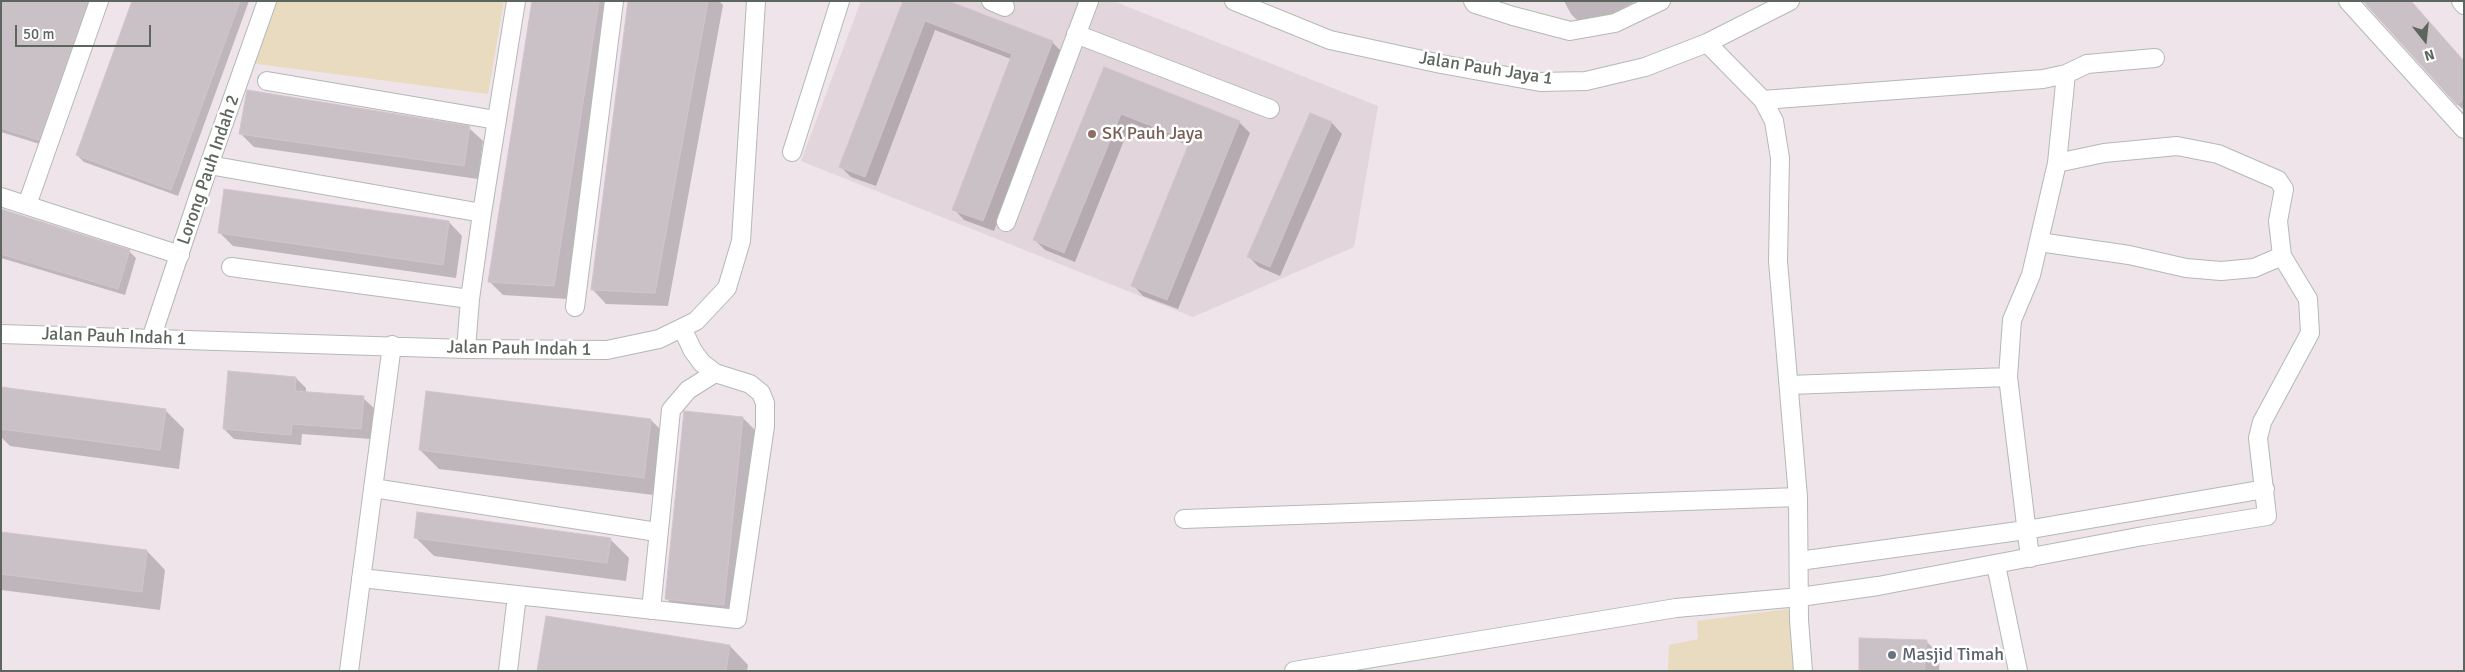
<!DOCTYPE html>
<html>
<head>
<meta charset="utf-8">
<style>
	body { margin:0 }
	#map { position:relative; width:2465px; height:672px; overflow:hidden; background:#efe4ea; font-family:Signika,sans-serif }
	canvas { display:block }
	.frame { position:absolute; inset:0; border:2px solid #5c665e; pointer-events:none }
	.north { position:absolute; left:2400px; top:15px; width:50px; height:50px; -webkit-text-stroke:4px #fff; paint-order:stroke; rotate:164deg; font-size:14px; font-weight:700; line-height:20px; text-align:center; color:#5c665e }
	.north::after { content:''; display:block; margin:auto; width:18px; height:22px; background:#5c665e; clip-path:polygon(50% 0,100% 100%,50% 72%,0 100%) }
	.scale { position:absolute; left:15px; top:25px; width:136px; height:22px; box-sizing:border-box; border:2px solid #5c665e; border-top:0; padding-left:6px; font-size:15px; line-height:18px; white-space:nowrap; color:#5c665e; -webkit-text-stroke:4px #fff; paint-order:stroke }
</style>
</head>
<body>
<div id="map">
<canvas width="2465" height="672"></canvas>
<div class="frame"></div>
<div class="north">N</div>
<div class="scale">50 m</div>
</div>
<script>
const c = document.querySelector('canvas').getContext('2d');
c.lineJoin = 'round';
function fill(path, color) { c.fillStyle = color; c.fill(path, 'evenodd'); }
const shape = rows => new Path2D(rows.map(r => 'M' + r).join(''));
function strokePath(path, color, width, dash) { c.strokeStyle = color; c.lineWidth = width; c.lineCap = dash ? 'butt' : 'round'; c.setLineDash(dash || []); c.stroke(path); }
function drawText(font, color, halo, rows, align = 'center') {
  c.font = font + ' Signika,sans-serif'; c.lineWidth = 5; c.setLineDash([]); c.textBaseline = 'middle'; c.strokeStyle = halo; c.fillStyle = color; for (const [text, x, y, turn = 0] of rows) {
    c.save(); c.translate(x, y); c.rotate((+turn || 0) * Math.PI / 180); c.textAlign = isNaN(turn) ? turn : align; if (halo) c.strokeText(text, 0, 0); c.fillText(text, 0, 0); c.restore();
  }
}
const education = shape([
	[861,1,1113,1,1378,106,1354,247,1193,317,801,161]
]);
const green = shape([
	[263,1,504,1,488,94,242,62],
	[1788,609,1794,629,1796,671,1668,671,1669,645,1698,639,1697,621]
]);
const shadow = shape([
	[1,1,99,1,46,146,1,132],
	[134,1,249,1,178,196,84,162,77,155],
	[533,1,610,1,568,299,503,295,489,281],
	[630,1,719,1,723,5,668,306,606,304,593,290],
	[904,1,1052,42,1062,52,994,231,964,220,954,209,1011,59,935,30,876,186,851,177,841,167],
	[1564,1,1637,1,1585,28,1571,14],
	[2464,62,2464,110,2457,104],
	[1105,68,1239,122,1250,133,1178,309,1143,296,1133,285,1190,146,1131,123,1075,262,1045,250,1035,240],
	[1311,114,1332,123,1342,134,1280,276,1259,267,1249,257],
	[469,128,483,141,478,179,254,147,240,133],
	[1,210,129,251,136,258,125,295,1,258],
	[449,222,462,236,456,278,233,246,219,232],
	[296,378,306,388,306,393,363,398,374,408,371,439,302,434,301,445,234,439,224,429],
	[1,389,166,411,184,429,179,469,10,446,1,437],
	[743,418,762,437,742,623,685,617,666,598],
	[651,420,670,439,662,496,439,469,420,450],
	[1,533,147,551,165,570,160,610,1,590],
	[415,537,610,539,629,558,626,581,434,556],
	[1926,641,1940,655,1939,671,1860,671],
	[730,646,748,665,747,671,538,671]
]);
const building = shape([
	[1,1,88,1,39,140,1,128,1,1],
	[132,1,240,1,171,190,76,155,132,1],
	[532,1,599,1,554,286,488,282,532,1],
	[628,1,708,1,655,293,591,290,628,1],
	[903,1,948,1,1053,41,983,221,952,210,1012,54,925,21,865,177,839,167,903,1],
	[2363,1,2411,1,2464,61,2464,99,2457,105,2363,1],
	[1104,67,1240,121,1167,300,1131,286,1190,141,1121,114,1064,253,1033,240,1104,67],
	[247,90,470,126,464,166,239,134,247,90],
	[1310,113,1332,122,1270,267,1247,257,1310,113],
	[224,189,449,221,443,265,218,233,224,189],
	[1,209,130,250,118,289,1,254,1,209],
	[228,371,296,377,295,391,364,396,361,429,292,424,291,435,223,429,228,371],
	[1,387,166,409,160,450,1,429,1,387],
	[426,391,651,419,644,478,419,450,426,391],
	[684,411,743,417,724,605,665,599,684,411],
	[417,512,611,538,607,563,414,538,417,512],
	[1,532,147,550,142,592,1,574,1,532],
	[546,616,730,645,726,671,537,671,546,616],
	[1859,638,1927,640,1924,671,1859,671,1859,638]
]);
const minor = shape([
	[991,1,1005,7],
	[1234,1,1330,40,1441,64,1540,82,1586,81,1645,67,1707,43,1790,1],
	[1473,1,1475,4,1513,16,1570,31,1615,23,1661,1],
	[2348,1,2464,129],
	[2461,1,2464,5],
	[1076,34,1270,109],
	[1707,43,1763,100,1774,121,1780,158,1778,261,1798,497,1799,620,1803,671],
	[267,81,496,120],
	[1763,100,2043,79,2066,74,2087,64,2155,58],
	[792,152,840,1],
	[209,165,482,213],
	[1,197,180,255],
	[27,205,99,1],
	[1006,222,1089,1],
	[2039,242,2129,255,2186,268,2221,271,2254,268,2282,256],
	[231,267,470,299],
	[575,307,614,1],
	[1,334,466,349,607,350,659,339,696,321,727,288,741,241,756,1],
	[151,339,209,165,267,1],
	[466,349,470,299,482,213,516,1],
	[1789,385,2008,377],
	[373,488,657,532],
	[1184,519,1798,497],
	[2030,558,2008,377,2012,320,2031,275,2057,163,2066,74],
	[1799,561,2026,530,2265,489],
	[1996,565,2018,671],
	[361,578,737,619,765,426,765,403,761,393,750,384,715,373,702,363,693,351,682,328],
	[651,610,671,410,688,390,715,373],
	[349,671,392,345],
	[508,671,517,595],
	[1294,671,1676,608,1800,597,1878,586,2143,536,2267,516,2258,438,2262,422,2310,333,2308,299,2282,256,2278,221,2284,189,2278,180,2218,154,2177,146,2104,153,2057,163]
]);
const markers = [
	[1092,134,5,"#8d6e63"],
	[1892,655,5,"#6b7280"]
];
const streetNames = [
	["Jalan Pauh Jaya 1",1486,69,9],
	["Lorong Pauh Indah 2",209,170,-71],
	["Jalan Pauh Indah 1",114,337,2],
	["Jalan Pauh Indah 1",519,349,1]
];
const educationNames = [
	["SK Pauh Jaya",1102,134]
];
const worshipNames = [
	["Masjid Timah",1902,655]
];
fill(education, '#e2d5dc');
fill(green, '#e8dbbf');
fill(shadow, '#0003');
fill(building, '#cac1c7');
strokePath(building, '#d5c2ce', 1);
strokePath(minor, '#b2bab4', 20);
strokePath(minor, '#fff', 18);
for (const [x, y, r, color] of markers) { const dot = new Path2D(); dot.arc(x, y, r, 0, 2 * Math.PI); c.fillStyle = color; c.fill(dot); strokePath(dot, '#fff', 2); }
drawText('18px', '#5c665e', '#fff', streetNames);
drawText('18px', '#785e54', '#fff', educationNames, 'left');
drawText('18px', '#5b616d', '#fff', worshipNames, 'left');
</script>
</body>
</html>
